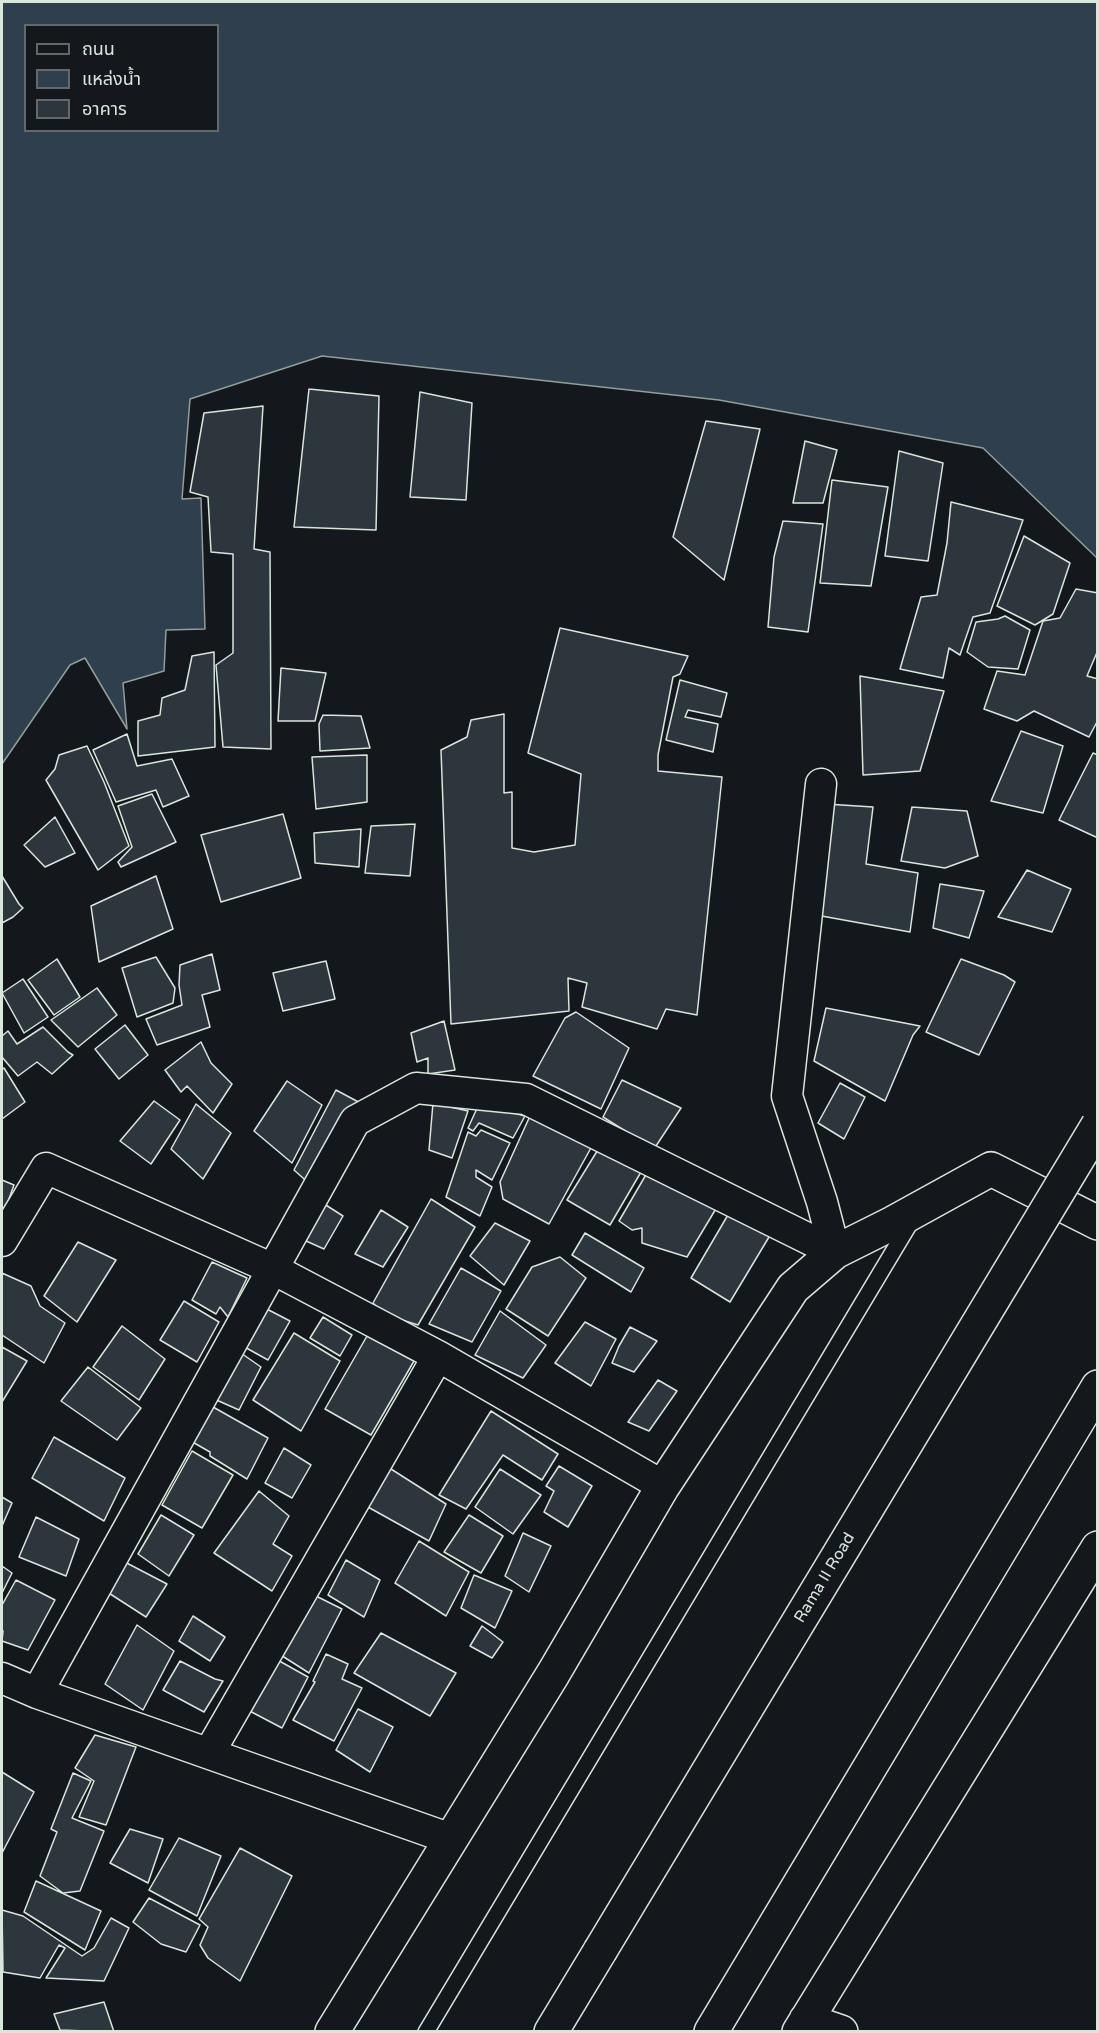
<!DOCTYPE html>
<html>
<head>
<meta charset="utf-8">
<style>
	body { margin:0 }
	#map { position:relative; width:1099px; height:2033px; overflow:hidden; background:#14181c; font-family:"Varela Round","Noto Sans Thai",sans-serif }
	canvas { display:block }
	.frame { position:absolute; inset:0; border:3px solid #d8e6dc; pointer-events:none }
	.legend { position:absolute; left:24px; top:24px; width:195px; height:108px; box-sizing:border-box; background:#14181c; border:2px solid #626a69; margin:0; padding:8px 10px; list-style:none; font-size:18px; color:#d8e6dc }
	.legend li { display:flex; align-items:center; gap:12px; height:30px }
	.legend b { width:30px; border:2px solid #626a69 }
</style>
</head>
<body>
<div id="map">
<canvas width="1099" height="2033"></canvas>
<div class="frame"></div>
<ul class="legend">
<li><b style="height:8px;background:#14181c"></b>ถนน</li>
<li><b style="height:16px;background:#2f3f4d"></b>แหล่งน้ำ</li>
<li><b style="height:16px;background:#2c363c"></b>อาคาร</li>
</ul>
</div>
<script>
const c = document.querySelector('canvas').getContext('2d');
c.lineJoin = 'round';
function fill(path, color) { c.fillStyle = color; c.fill(path, 'evenodd'); }
const shape = rows => new Path2D(rows.map(r => 'M' + r).join(''));
function strokePath(path, color, width, dash) { c.strokeStyle = color; c.lineWidth = width; c.lineCap = dash ? 'butt' : 'round'; c.setLineDash(dash || []); c.stroke(path); }
function drawText(font, color, halo, rows, align = 'center') {
  c.font = font + ' "Varela Round",sans-serif'; c.lineWidth = 4.5; c.setLineDash([]); c.textBaseline = 'middle'; c.strokeStyle = halo; c.fillStyle = color; for (const [text, x, y, turn = 0] of rows) {
    c.save(); c.translate(x, y); c.rotate((+turn || 0) * Math.PI / 180); c.textAlign = isNaN(turn) ? turn : align; if (halo) c.strokeText(text, 0, 0); c.fillText(text, 0, 0); c.restore();
  }
}
const water = shape([
	[2,2,1097,2,1097,558,983,448,719,400,322,356,190,399,182,499,201,498,205,629,166,630,164,671,123,683,127,729,85,658,70,665,2,764,2,2],
	[26,26,218,26,218,130,26,130,26,26]
]);
const building = shape([
	[309,389,379,396,376,530,294,527,309,389],
	[420,392,472,403,466,500,410,497,420,392],
	[263,406,254,549,270,552,271,749,223,747,216,665,233,653,233,554,211,552,208,497,190,492,204,413,263,406],
	[706,421,760,429,724,580,673,537,706,421],
	[805,441,837,450,823,503,793,503,805,441],
	[899,451,943,463,928,561,885,556,899,451],
	[832,480,888,487,871,586,820,583,832,480],
	[951,502,1023,520,990,613,973,617,960,655,949,648,943,678,900,669,921,597,937,595,947,543,951,502],
	[783,521,823,524,808,632,768,627,774,557,783,521],
	[1024,536,1070,563,1053,614,1035,625,997,606,1024,536],
	[1076,589,1098,593,1098,650,1087,676,1098,679,1098,720,1089,737,1034,711,1017,721,984,709,997,671,1025,675,1043,621,1060,618,1076,589],
	[1005,616,1030,630,1018,669,988,667,967,652,976,622,998,619,1005,616],
	[560,628,688,656,680,674,673,677,658,755,658,771,722,777,697,1015,666,1009,657,1029,582,1007,587,983,568,978,569,1011,451,1024,441,750,467,737,471,720,504,714,504,793,512,792,512,848,534,852,575,845,581,774,528,753,560,628],
	[214,652,215,747,138,756,138,721,160,715,162,698,185,690,192,656,214,652],
	[281,668,326,673,315,721,278,721,281,668],
	[860,676,944,691,920,771,863,775,860,676],
	[680,680,727,693,721,717,688,710,685,717,718,724,713,752,666,740,680,680],
	[323,715,361,716,370,748,320,751,319,724,323,715],
	[1021,731,1063,746,1043,813,991,801,1021,731],
	[127,734,137,766,172,759,189,796,163,807,156,790,116,802,93,750,127,734],
	[87,746,104,782,129,846,98,870,46,780,55,769,59,755,87,746],
	[1093,753,1098,755,1098,838,1059,820,1093,753],
	[367,755,367,802,316,809,312,757,367,755],
	[152,794,176,842,121,867,118,862,132,847,118,806,152,794],
	[826,804,873,807,866,864,918,873,910,932,816,915,826,804],
	[912,807,967,811,978,856,945,868,901,861,912,807],
	[283,814,301,878,221,902,201,835,283,814],
	[55,817,75,853,45,867,24,845,55,817],
	[415,824,410,876,365,873,371,826,415,824],
	[361,829,359,867,315,863,314,833,361,829],
	[1027,870,1071,889,1052,932,998,917,1027,870],
	[2,876,19,904,23,908,13,917,2,923,2,876],
	[156,876,173,929,99,962,91,906,156,876],
	[940,884,984,891,969,938,933,928,940,884],
	[212,954,220,990,202,995,210,1027,157,1045,146,1019,182,1005,179,985,180,965,212,954],
	[156,957,175,988,173,1003,137,1017,122,968,156,957],
	[57,959,80,997,54,1015,28,980,57,959],
	[961,959,1004,975,1015,982,979,1055,926,1032,961,959],
	[326,961,335,999,283,1011,273,973,326,961],
	[23,979,48,1017,24,1033,2,993,23,979],
	[97,988,117,1015,78,1047,51,1020,97,988],
	[826,1008,920,1026,913,1035,885,1101,814,1061,826,1008],
	[576,1012,629,1048,601,1109,533,1076,565,1018,576,1012],
	[444,1021,455,1070,428,1074,428,1058,417,1062,411,1033,444,1021],
	[125,1025,148,1055,119,1079,95,1049,125,1025],
	[43,1027,68,1052,73,1055,52,1074,37,1062,18,1076,2,1057,2,1036,8,1031,17,1044,43,1027],
	[201,1042,211,1063,232,1084,213,1113,187,1086,181,1092,165,1070,201,1042],
	[4,1068,25,1102,2,1119,2,1069,4,1068],
	[622,1080,681,1108,654,1149,603,1117,622,1080],
	[287,1081,322,1105,292,1163,254,1131,287,1081],
	[840,1083,865,1097,844,1139,818,1123,840,1083],
	[336,1090,364,1105,312,1186,294,1170,336,1090],
	[154,1101,180,1120,151,1164,120,1141,154,1101],
	[433,1103,468,1111,452,1158,429,1150,433,1103],
	[196,1104,231,1133,203,1179,171,1149,196,1104],
	[479,1104,525,1116,513,1138,479,1123,473,1131,468,1128,479,1104],
	[530,1116,592,1146,549,1224,503,1199,500,1182,530,1116],
	[481,1130,510,1143,492,1180,476,1170,476,1177,492,1187,480,1216,446,1197,468,1132,476,1136,481,1130],
	[599,1148,641,1172,610,1225,567,1200,599,1148],
	[651,1166,720,1202,687,1257,642,1243,642,1228,632,1230,619,1221,651,1166],
	[2,1180,14,1185,2,1218,2,1180],
	[431,1199,475,1227,418,1325,383,1314,373,1303,431,1199],
	[318,1200,343,1216,324,1249,295,1236,318,1200],
	[732,1208,772,1232,730,1302,691,1278,732,1208],
	[381,1210,408,1227,383,1267,355,1254,381,1210],
	[495,1223,530,1241,504,1285,470,1256,495,1223],
	[585,1233,644,1268,631,1292,572,1255,585,1233],
	[78,1242,116,1260,77,1322,44,1296,78,1242],
	[560,1257,586,1278,548,1336,506,1309,532,1267,560,1257],
	[212,1262,247,1278,228,1317,220,1307,216,1314,192,1300,212,1262],
	[461,1268,501,1291,472,1342,429,1324,461,1268],
	[2,1273,31,1286,40,1306,65,1323,44,1363,2,1335,2,1273],
	[184,1301,219,1322,197,1362,160,1340,184,1301],
	[261,1306,290,1321,268,1360,241,1345,261,1306],
	[500,1311,546,1345,523,1378,475,1355,500,1311],
	[323,1317,352,1335,340,1356,310,1338,323,1317],
	[585,1322,616,1339,591,1386,555,1363,585,1322],
	[122,1326,165,1359,139,1400,93,1367,122,1326],
	[630,1327,657,1341,634,1372,612,1363,619,1346,630,1327],
	[294,1333,340,1361,301,1431,253,1400,294,1333],
	[367,1336,414,1361,371,1435,325,1409,367,1336],
	[2,1347,27,1361,2,1402,2,1347],
	[238,1351,261,1367,239,1410,212,1398,238,1351],
	[88,1367,141,1408,117,1440,61,1401,88,1367],
	[658,1380,677,1391,649,1431,628,1422,658,1380],
	[206,1403,268,1438,247,1479,210,1456,210,1452,189,1440,206,1403],
	[491,1411,558,1454,542,1480,503,1455,466,1509,439,1495,491,1411],
	[54,1437,125,1478,104,1521,32,1478,54,1437],
	[284,1448,311,1465,292,1498,265,1483,284,1448],
	[192,1451,233,1475,202,1528,162,1505,192,1451],
	[380,1462,446,1504,429,1541,359,1502,380,1462],
	[559,1466,592,1486,568,1527,544,1512,554,1491,546,1486,559,1466],
	[500,1469,541,1495,513,1534,475,1507,500,1469],
	[259,1491,289,1516,273,1544,292,1556,272,1591,214,1553,259,1491],
	[2,1497,12,1503,2,1526,2,1497],
	[161,1515,194,1535,169,1576,138,1554,161,1515],
	[469,1515,503,1536,481,1573,444,1552,469,1515],
	[36,1517,79,1539,66,1576,19,1557,36,1517],
	[523,1533,551,1546,529,1592,505,1576,523,1533],
	[419,1541,469,1572,446,1616,395,1583,419,1541],
	[119,1559,167,1584,146,1617,101,1588,119,1559],
	[346,1560,380,1580,364,1617,328,1595,346,1560],
	[2,1566,12,1573,2,1593,2,1566],
	[474,1575,512,1591,495,1628,461,1608,474,1575],
	[16,1580,55,1600,28,1650,2,1641,3,1631,2,1630,2,1605,16,1580],
	[310,1593,342,1609,309,1673,276,1652,310,1593],
	[193,1616,225,1637,210,1661,179,1641,193,1616],
	[137,1625,174,1651,143,1710,105,1684,137,1625],
	[482,1626,503,1642,492,1658,470,1646,482,1626],
	[381,1633,456,1673,430,1716,354,1673,381,1633],
	[326,1654,348,1664,342,1679,362,1688,334,1741,293,1720,315,1682,313,1681,326,1654],
	[274,1658,308,1677,282,1728,244,1708,274,1658],
	[180,1661,215,1679,223,1681,204,1712,163,1690,180,1661],
	[358,1709,393,1727,370,1772,336,1750,358,1709],
	[95,1735,136,1747,106,1825,79,1817,94,1781,75,1768,95,1735],
	[2,1772,34,1792,2,1853,2,1772],
	[73,1773,91,1781,72,1818,104,1831,80,1891,63,1893,40,1876,57,1832,51,1829,73,1773],
	[130,1829,163,1839,148,1883,110,1863,130,1829],
	[179,1838,221,1856,197,1916,149,1890,179,1838],
	[240,1848,292,1876,240,1981,208,1958,200,1945,208,1927,199,1919,240,1848],
	[36,1881,101,1911,85,1950,24,1912,36,1881],
	[149,1898,200,1925,186,1952,161,1944,133,1922,149,1898],
	[2,1910,23,1916,82,1956,94,1948,111,1918,129,1928,104,1981,46,1978,65,1948,59,1945,40,1978,3,1972,2,1910],
	[104,2002,114,2032,60,2030,54,2014,104,2002]
]);
const lane = shape([
	[426,2032,912,1220]
]);
const street = shape([
	[2,1241,46,1168,273,1269,438,1356,663,1486],
	[2,1678,37,1693,451,1839],
	[37,1693,355,1121,416,1088,526,1099,835,1252,822,1202,787,1096,821,784],
	[209,1753,438,1356]
]);
const secondary = shape([
	[806,2020,841,2032],
	[332,2032,553,1674,663,1486,793,1288,835,1252,893,1223,991,1169,1098,1223],
	[799,2032,1098,1548]
]);
const highway = shape([
	[551,2032,600,1951],
	[711,2032,1098,1387]
]);
const highwayBridge = shape([
	[600,1951,1098,1125]
]);
const streetNames = [
	["Rama II Road",825,1578,-59]
];
fill(water, '#2f3f4d');
strokePath(water, '#939e99', 1.5);
fill(building, '#2c363c');
strokePath(building, '#d8e6dc', 1.5);
strokePath(lane, '#d8e6dc', 18);
strokePath(street, '#d8e6dc', 33);
strokePath(secondary, '#d8e6dc', 36);
strokePath(highway, '#d8e6dc', 36);
strokePath(lane, '#14181c', 15);
strokePath(street, '#14181c', 30);
strokePath(secondary, '#14181c', 33);
strokePath(highway, '#14181c', 33);
strokePath(highwayBridge, '#d8e6dc', 36, []);
strokePath(highwayBridge, '#14181c', 33);
drawText('16px', '#d8e6dc', '#14181c', streetNames);
</script>
</body>
</html>
